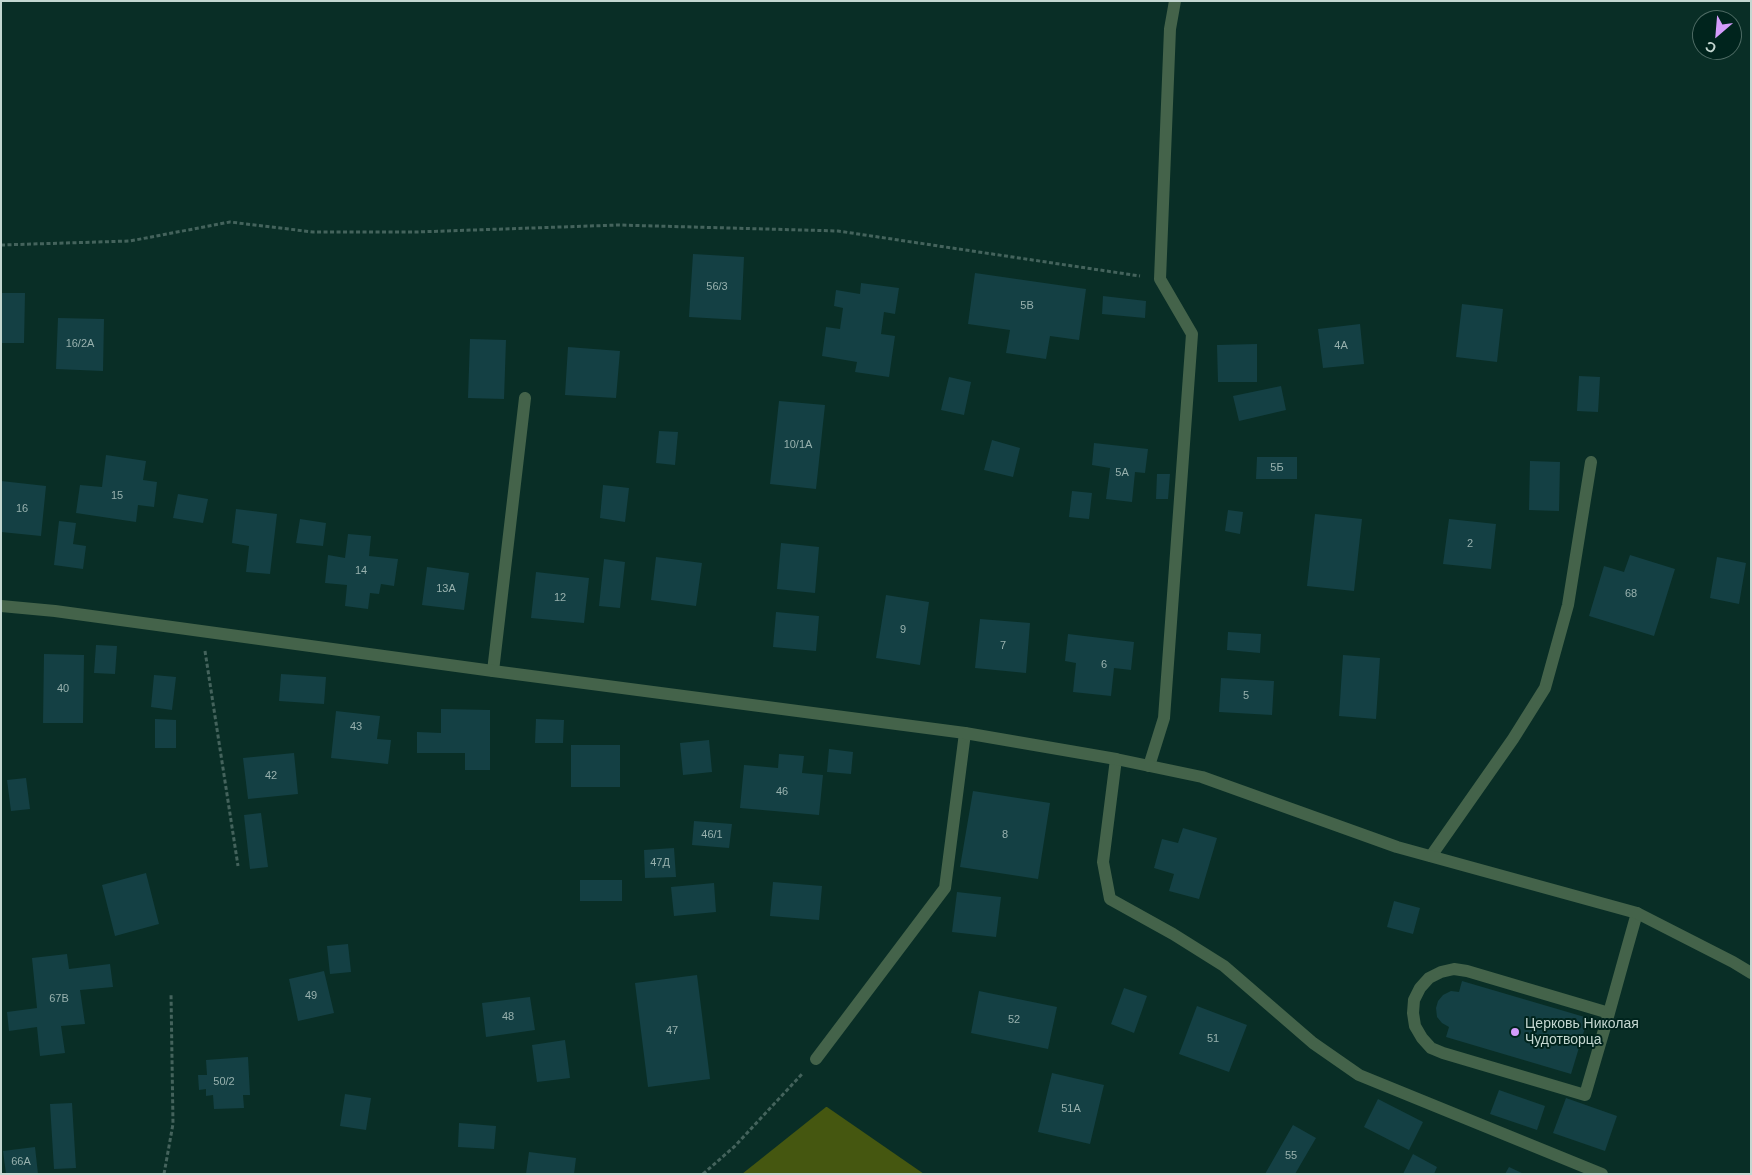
<!DOCTYPE html>
<html>
<head>
<meta charset="utf-8">
<style>
	body { margin:0 }
	#map { position:relative; width:1752px; height:1175px; overflow:hidden; background:#092e26; font-family:Helvetica,sans-serif }
	canvas { display:block }
	.frame { position:absolute; inset:0; border:2px solid #c4d7d1; pointer-events:none }
	.north { position:absolute; left:1692px; top:10px; width:50px; height:50px; box-sizing:border-box; background:#00241d; border:1px solid #4e6c65; border-radius:50%; rotate:207deg; font-size:14px; font-weight:700; line-height:20px; text-align:center; color:#c4d7d1 }
	.north::after { content:''; display:block; margin:auto; width:18px; height:22px; background:#d49cfc; clip-path:polygon(50% 0,100% 100%,50% 72%,0 100%) }
</style>
</head>
<body>
<div id="map">
<canvas width="1752" height="1175"></canvas>
<div class="frame"></div>
<div class="north">С</div>
</div>
<script>
const c = document.querySelector('canvas').getContext('2d');
c.lineJoin = 'round';
function fill(path, color) { c.fillStyle = color; c.fill(path, 'evenodd'); }
const shape = rows => new Path2D(rows.map(r => 'M' + r).join(''));
function strokePath(path, color, width, dash) { c.strokeStyle = color; c.lineWidth = width; c.lineCap = dash ? 'butt' : 'round'; c.setLineDash(dash || []); c.stroke(path); }
function drawText(font, color, halo, rows, align = 'center') {
  c.font = font + ' Helvetica,sans-serif'; c.lineWidth = 4; c.setLineDash([]); c.textBaseline = 'middle'; c.strokeStyle = halo; c.fillStyle = color; for (const [text, x, y, turn = 0] of rows) {
    c.save(); c.translate(x, y); c.rotate((+turn || 0) * Math.PI / 180); c.textAlign = isNaN(turn) ? turn : align; if (halo) c.strokeText(text, 0, 0); c.fillText(text, 0, 0); c.restore();
  }
}
const forest = shape([
	[826,1107,827,1107,924,1174,742,1174]
]);
const building = shape([
	[693,254,744,257,741,320,689,317],
	[975,273,1086,289,1079,340,1050,336,1046,359,1006,353,1010,330,968,324],
	[861,283,899,288,895,314,884,312,881,334,895,336,889,377,855,372,857,362,822,356,826,327,840,329,843,308,834,306,836,290,860,294],
	[1,293,25,293,24,343,1,343],
	[1103,296,1146,301,1145,318,1102,314],
	[1462,304,1503,309,1497,362,1456,357],
	[58,318,104,319,103,371,56,369],
	[1360,324,1364,364,1323,368,1318,329],
	[470,339,506,340,504,399,468,398],
	[1257,344,1257,382,1218,382,1217,345],
	[568,347,620,351,616,398,565,395],
	[1579,376,1600,377,1598,412,1577,411],
	[949,377,971,382,964,415,941,410],
	[1281,386,1286,410,1239,421,1233,396],
	[779,401,825,405,816,489,770,484],
	[659,431,678,432,675,465,656,463],
	[992,440,1020,448,1013,477,984,470],
	[1094,443,1148,449,1145,473,1135,472,1132,502,1106,499,1110,468,1092,465],
	[106,455,146,461,143,480,157,482,154,507,138,505,136,522,76,513,80,485,102,487],
	[1257,457,1297,457,1297,479,1256,479],
	[1530,461,1560,462,1559,511,1529,510],
	[1157,474,1170,474,1168,499,1156,499],
	[1,481,46,486,41,536,1,532],
	[603,485,629,488,625,522,600,518],
	[1072,491,1092,493,1089,519,1069,517],
	[178,494,208,499,203,523,173,518],
	[236,509,277,514,270,574,246,572,249,546,232,543],
	[1228,510,1243,512,1240,534,1225,531],
	[1315,514,1362,519,1354,591,1307,586],
	[300,519,326,523,323,546,296,543],
	[1449,519,1496,524,1491,569,1443,564],
	[59,521,76,523,73,544,86,546,83,569,54,565],
	[348,534,371,536,369,556,398,559,394,586,381,584,379,594,370,593,368,609,345,606,347,585,325,583,328,555,345,558],
	[781,543,819,547,815,593,777,589],
	[1630,555,1675,569,1654,636,1589,616,1604,566,1624,572],
	[656,557,702,563,696,606,651,600],
	[1717,557,1746,563,1739,604,1710,598],
	[604,559,625,562,620,608,599,606],
	[427,567,469,573,464,610,422,605],
	[536,572,589,578,584,623,531,618],
	[886,595,929,602,920,665,876,658],
	[776,612,819,616,816,651,773,647],
	[980,619,1030,623,1026,673,975,668],
	[1228,632,1261,634,1260,653,1227,650],
	[1068,634,1134,642,1131,670,1114,668,1111,696,1073,692,1076,663,1065,661],
	[96,645,117,646,115,674,94,673],
	[44,654,84,655,83,723,43,723],
	[1343,655,1380,658,1376,719,1339,716],
	[281,674,326,677,324,704,279,701],
	[154,675,176,677,172,710,151,707],
	[1221,678,1274,681,1272,715,1219,712],
	[441,709,490,710,490,770,465,770,465,753,417,753,417,732,441,733],
	[336,711,380,716,377,739,391,740,388,764,331,758],
	[155,719,176,720,176,748,155,748],
	[536,719,564,720,563,743,535,743],
	[709,740,712,772,683,775,680,743],
	[571,745,620,745,620,787,571,787],
	[829,749,853,752,851,774,827,772],
	[294,753,298,794,248,799,243,758],
	[779,754,804,756,802,773,823,775,819,815,740,808,744,765,778,768],
	[26,778,30,809,11,811,7,780],
	[973,791,1050,803,1038,879,960,867],
	[261,813,268,867,250,869,244,815],
	[694,821,732,824,729,848,692,845],
	[1183,828,1217,838,1199,899,1169,891,1174,874,1154,868,1162,839,1178,843],
	[674,848,676,877,645,878,644,850],
	[146,873,159,924,115,936,102,885],
	[580,880,622,880,622,901,580,901],
	[773,882,822,886,819,920,770,916],
	[714,883,716,912,674,916,671,887],
	[957,892,1001,897,996,937,952,932],
	[1394,901,1420,908,1413,934,1387,927],
	[348,944,351,972,330,974,327,946],
	[67,954,69,969,110,964,113,987,80,990,85,1024,61,1026,65,1053,40,1056,37,1027,9,1031,7,1012,37,1008,32,958],
	[324,971,334,1013,298,1021,289,979],
	[697,975,710,1079,648,1087,635,983],
	[1462,981,1588,1018,1571,1074,1446,1037,1449,1027,1442,1023,1437,1017,1436,1008,1438,1001,1443,995,1451,991,1459,992],
	[1124,988,1147,996,1134,1033,1111,1024],
	[979,991,1057,1007,1048,1049,971,1033],
	[530,997,535,1030,486,1037,482,1003],
	[1197,1006,1247,1025,1229,1072,1179,1054],
	[565,1040,570,1078,537,1082,532,1045],
	[248,1057,250,1095,243,1095,244,1108,214,1109,213,1095,206,1096,206,1089,199,1090,198,1075,207,1075,206,1060],
	[1052,1073,1104,1085,1090,1144,1038,1132],
	[1499,1090,1545,1106,1537,1130,1490,1114],
	[345,1094,371,1098,366,1130,340,1126],
	[1566,1098,1617,1116,1605,1151,1553,1133],
	[1378,1099,1423,1122,1409,1150,1364,1127],
	[72,1103,76,1168,54,1169,50,1104],
	[459,1123,496,1126,494,1149,458,1147],
	[1293,1125,1316,1138,1295,1174,1265,1174],
	[35,1147,38,1174,6,1174,3,1151],
	[529,1152,576,1158,574,1174,526,1174],
	[1413,1154,1437,1167,1434,1174,1403,1174],
	[1509,1167,1524,1174,1505,1174]
]);
const path = shape([
	[1,245,130,241,230,222,313,232,416,232,619,225,838,231,1140,276],
	[205,651,238,866],
	[164,1174,173,1124,171,993],
	[703,1174,735,1146,802,1074]
]);
const lane = shape([
	[493,671,525,398],
	[1116,759,1103,862,1110,899,1173,934,1224,966,1313,1043,1359,1075,1602,1174],
	[1149,766,1164,718,1192,334,1160,279,1170,29,1175,1],
	[1431,856,1513,739,1545,688,1568,605,1591,462],
	[1609,1013,1467,971,1454,969,1441,972,1429,978,1420,988,1414,1000,1413,1013,1415,1026,1422,1038,1431,1048,1443,1053,1585,1095,1609,1013,1624,959,1637,913],
	[816,1059,945,888,965,733]
]);
const street = shape([
	[1,606,55,611,493,671,965,733,1116,759,1202,777,1397,847,1637,913,1733,962,1751,973]
]);
const markers = [
	[1515,1032,5,"#d49cfc"]
];
const numberNames = [
	["56/3",717,287],
	["5В",1027,306],
	["16/2А",80,344],
	["4А",1341,346],
	["10/1А",798,445],
	["5Б",1277,468],
	["5А",1122,473],
	["15",117,496],
	["16",22,509],
	["2",1470,544],
	["14",361,571],
	["13А",446,589],
	["68",1631,594],
	["12",560,598],
	["9",903,630],
	["7",1003,646],
	["6",1104,665],
	["40",63,689],
	["5",1246,696],
	["43",356,727],
	["42",271,776],
	["46",782,792],
	["46/1",712,835],
	["8",1005,835],
	["47Д",660,863],
	["49",311,996],
	["67В",59,999],
	["48",508,1017],
	["52",1014,1020],
	["47",672,1031],
	["51",1213,1039],
	["50/2",224,1082],
	["51А",1071,1109],
	["55",1291,1156],
	["66А",21,1162]
];
const poiNames = [
	["Церковь Николая",1525,1024],
	["Чудотворца",1525,1040]
];
fill(forest, '#455710');
fill(building, '#144044');
strokePath(path, '#44635c', 3, [4, 2.5]);
strokePath(lane, '#44634a', 12);
strokePath(street, '#44634a', 12);
for (const [x, y, r, color] of markers) { const dot = new Path2D(); dot.arc(x, y, r, 0, 2 * Math.PI); c.fillStyle = color; c.fill(dot); strokePath(dot, '#00241d', 2); }
drawText('11px', '#98b1ae', null, numberNames);
drawText('14px', '#c4d7d1', '#00241d', poiNames, 'left');
</script>
</body>
</html>
